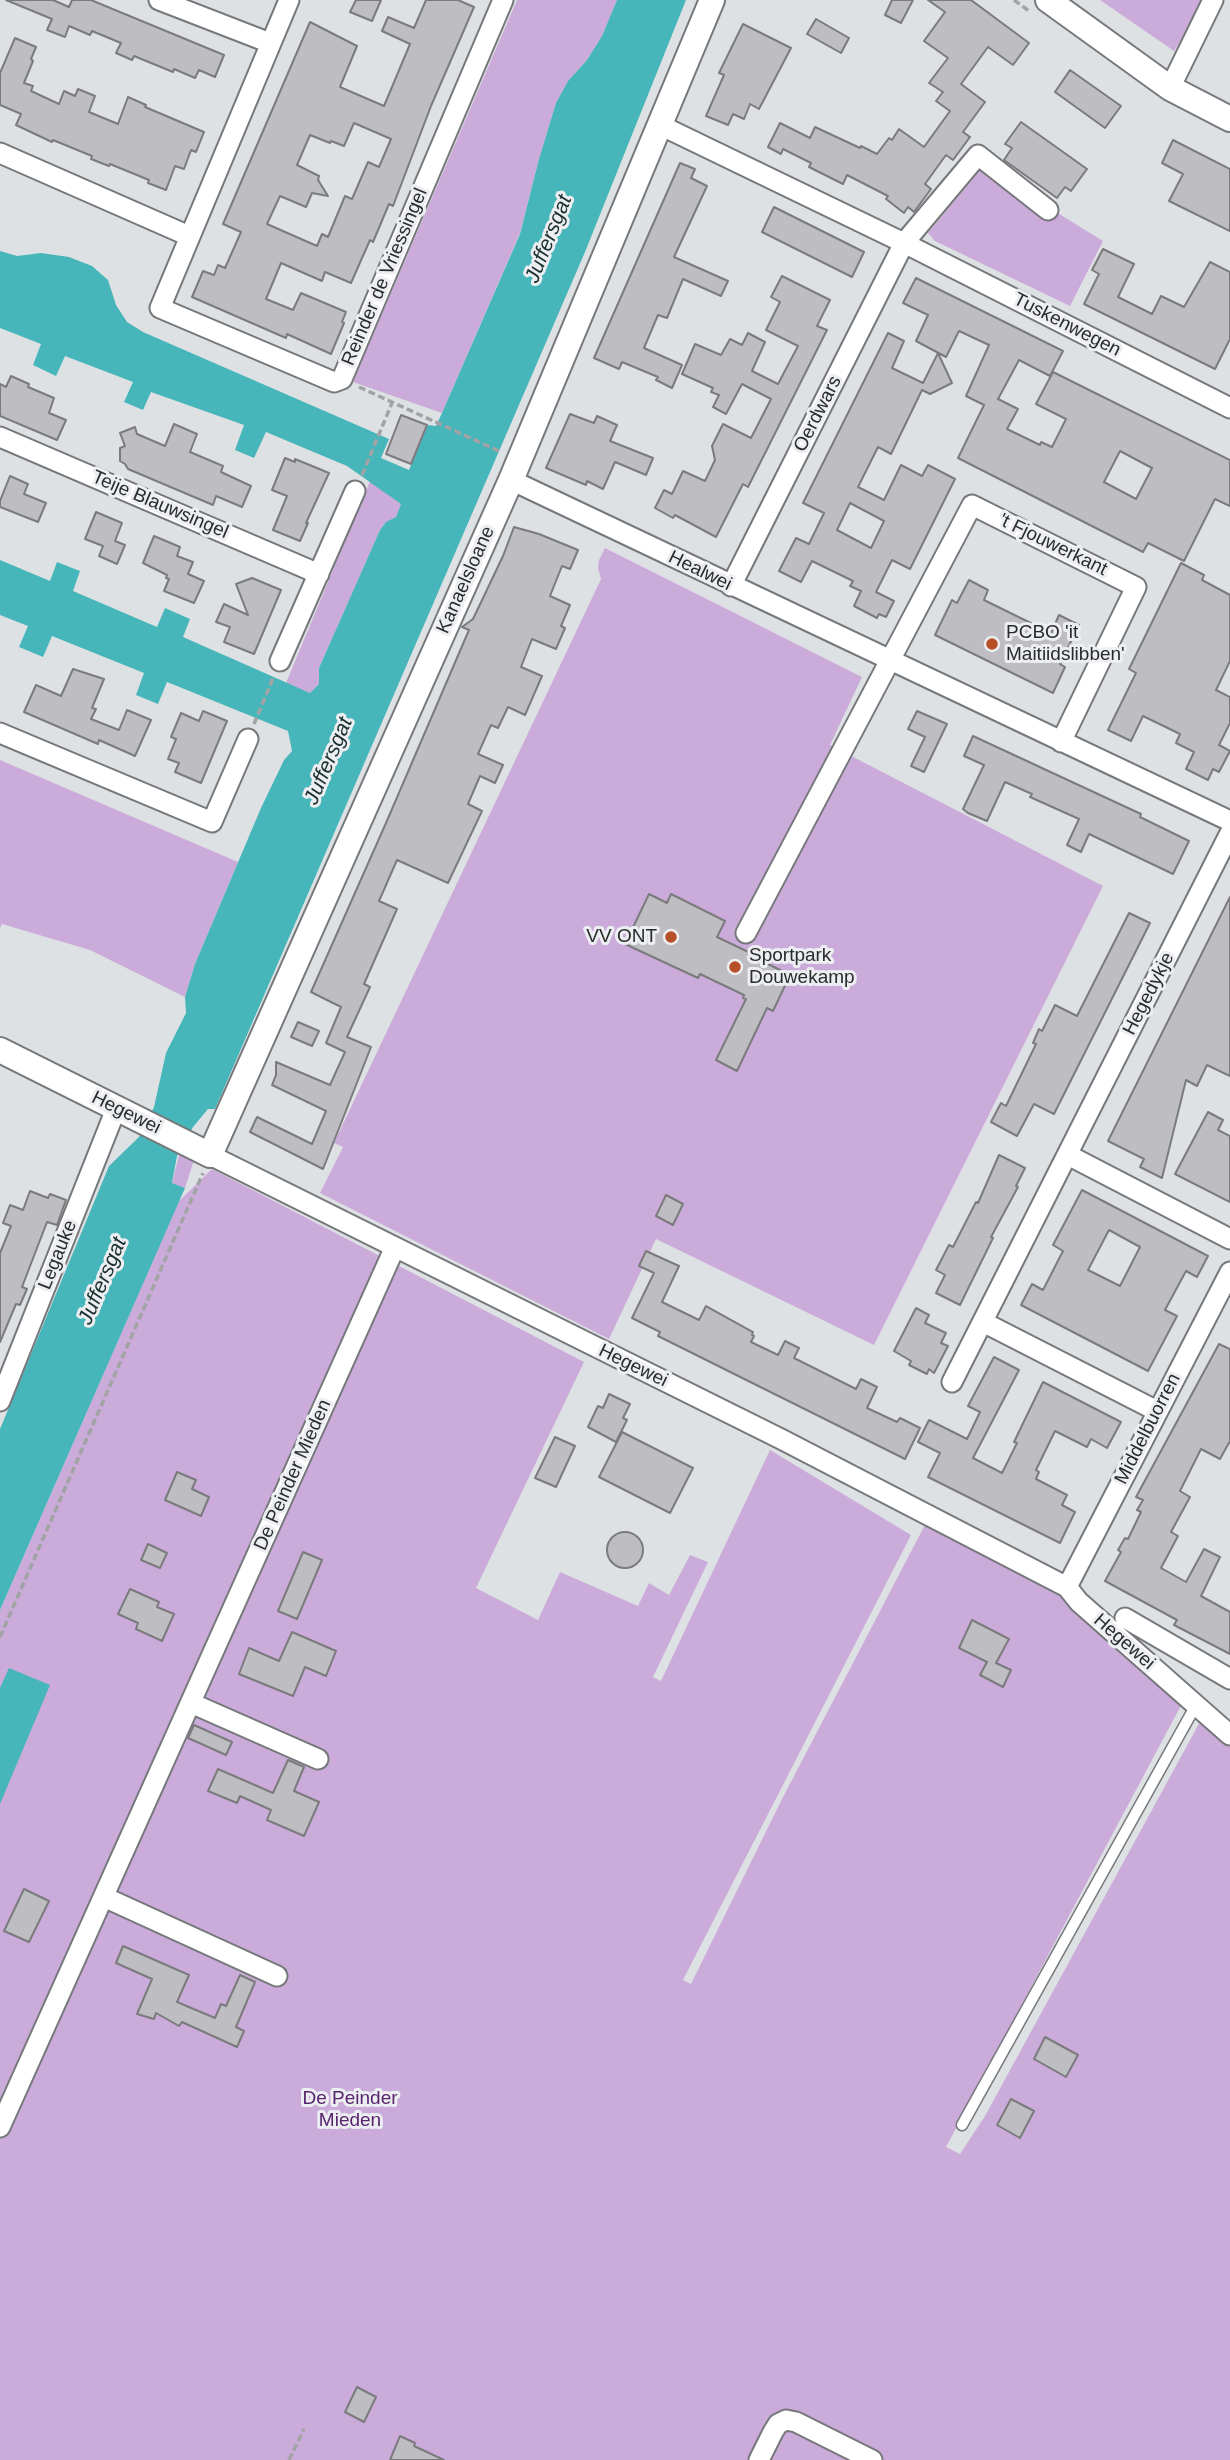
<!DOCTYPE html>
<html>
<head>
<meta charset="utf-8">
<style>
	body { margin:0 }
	canvas { display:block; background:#dee1e3 }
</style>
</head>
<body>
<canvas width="1230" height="2460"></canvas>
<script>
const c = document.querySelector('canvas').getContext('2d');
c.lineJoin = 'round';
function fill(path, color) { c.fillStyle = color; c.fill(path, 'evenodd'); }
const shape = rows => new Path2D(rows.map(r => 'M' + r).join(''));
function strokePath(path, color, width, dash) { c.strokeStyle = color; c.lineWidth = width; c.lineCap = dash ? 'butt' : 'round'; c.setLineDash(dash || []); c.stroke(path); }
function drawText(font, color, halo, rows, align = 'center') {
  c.font = font + ' Arial,sans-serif'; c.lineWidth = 6; c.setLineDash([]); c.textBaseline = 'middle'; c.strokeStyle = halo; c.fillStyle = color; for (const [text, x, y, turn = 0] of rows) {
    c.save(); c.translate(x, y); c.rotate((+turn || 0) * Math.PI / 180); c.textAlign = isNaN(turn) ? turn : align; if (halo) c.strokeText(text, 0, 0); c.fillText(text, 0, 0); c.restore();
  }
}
const green = shape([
	[517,0,617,0,602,36,587,60,568,81,556,103,539,159,520,233,442,413,353,382],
	[1100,0,1202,0,1184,36,1174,51],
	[983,167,1103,241,1070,306,935,241,928,233],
	[370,481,401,504,396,518,386,522,380,530,319,668,319,684,310,693,286,683],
	[605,548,862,677,830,745,1103,886,874,1345,656,1239,609,1339,320,1193,343,1147,334,1143,601,579,598,568,599,560],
	[0,760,238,862,195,964,185,997,90,950,2,924,0,928],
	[180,1151,194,1160,185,1188,172,1183],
	[212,1169,584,1362,476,1588,538,1620,560,1572,638,1606,649,1583,669,1595,690,1555,708,1562,653,1677,661,1681,770,1450,911,1535,683,1980,691,1984,781,1801,928,1519,1048,1583,1185,1698,946,2147,960,2154,985,2116,1201,1720,1230,1731,1230,2460,0,2460,0,1610,179,1201]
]);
const water = shape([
	[617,0,686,0,585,252,215,1109,208,1109,193,1127,177,1156,172,1183,185,1188,0,1610,0,1429,109,1166,139,1137,154,1107,166,1053,186,1013,185,997,195,964,261,808,284,760,292,751,288,731,167,682,158,704,136,695,144,673,52,636,43,657,19,647,28,626,0,615,0,560,50,581,57,562,80,571,73,591,157,627,165,608,190,619,183,637,310,693,319,684,319,668,380,530,386,522,396,517,401,504,347,466,266,432,254,458,235,450,244,425,151,392,143,410,124,402,133,382,65,356,56,376,33,365,41,344,0,328,0,251,17,256,41,253,69,257,92,266,108,280,116,305,127,322,143,332,389,439,381,458,409,470,428,425,436,426,442,413,520,234,539,159,556,103,568,81,587,60,602,36],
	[9,1668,50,1685,0,1804,0,1688]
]);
const building = shape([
	[6,0,53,0,69,7,72,0,91,0,224,55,215,77,199,70,195,78,174,69,173,72,134,56,132,60,116,53,121,43,92,31,90,35,69,26,65,37,47,30,52,19,6,0],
	[356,0,381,0,372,21,350,12,356,0],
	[426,0,458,0,474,7,431,106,393,206,389,204,373,242,370,240,351,283,325,272,322,281,281,263,266,299,293,310,301,293,346,312,342,322,344,323,331,354,287,334,286,338,192,297,203,271,214,275,218,265,225,268,241,232,223,224,310,22,357,46,340,87,384,106,410,44,382,31,388,17,414,28,426,0],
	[354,123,391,139,379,167,368,162,352,199,345,196,328,237,322,234,317,246,267,224,280,196,306,207,312,193,328,196,318,180,319,176,297,165,310,135,330,143,331,141,344,146,354,123],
	[892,0,913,0,901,23,885,15,892,0],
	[928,0,971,0,1029,43,1013,65,988,47,961,84,985,102,963,132,970,137,953,160,946,155,925,184,931,189,914,212,908,207,904,213,886,199,888,196,847,175,843,184,809,167,811,163,783,149,781,154,768,147,780,123,810,138,815,127,860,148,861,146,877,154,889,138,892,140,899,129,924,147,950,111,936,101,943,92,929,83,948,58,924,41,945,12,928,0],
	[816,19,849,38,841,53,807,34,816,19],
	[743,24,791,48,759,109,750,104,744,119,733,114,728,125,706,116,724,75,719,73,743,24],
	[15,38,36,47,31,59,33,61,24,83,33,86,31,91,59,104,64,91,75,96,78,89,95,96,89,112,118,124,128,97,146,105,145,107,204,132,196,152,191,150,184,169,175,166,166,190,148,183,149,180,110,164,109,166,91,159,92,156,53,140,52,142,16,125,21,114,0,105,0,73,15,38],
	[1070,70,1121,106,1105,128,1055,92,1070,70],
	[1021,122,1087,169,1071,191,1065,187,1057,198,1004,160,1012,148,1005,144,1021,122],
	[1173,140,1230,169,1230,231,1169,201,1183,174,1162,163,1173,140],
	[680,163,695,169,691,178,707,186,674,257,728,281,721,296,683,279,667,318,658,315,644,348,682,365,672,388,656,380,658,377,622,362,619,369,594,358,680,163],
	[774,207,864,252,852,277,762,232,774,207],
	[1103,249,1134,264,1118,297,1152,314,1161,296,1184,307,1210,262,1230,272,1230,339,1215,369,1084,304,1099,274,1092,270,1103,249],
	[782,276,830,300,817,326,827,330,748,487,743,484,716,537,675,515,673,518,655,508,664,490,672,494,683,471,705,481,715,460,712,446,723,424,751,438,771,399,742,384,726,414,713,407,719,395,711,392,713,388,682,374,695,344,721,355,730,339,742,345,748,333,765,342,752,371,778,384,798,346,766,330,780,302,771,297,782,276],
	[916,278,1063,351,1050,376,1019,360,998,399,1018,409,1007,429,1040,445,1041,442,1052,447,1066,419,1036,404,1053,372,1230,460,1230,506,1215,499,1184,561,1148,543,1143,552,958,458,984,405,966,396,989,345,959,331,946,357,916,341,928,315,903,303,916,278],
	[1120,451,1152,468,1136,499,1104,482,1120,451],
	[888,333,904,341,892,368,923,383,938,353,952,383,930,394,922,390,891,454,878,447,858,487,884,500,901,465,922,476,928,465,955,479,910,569,892,560,876,592,894,601,886,617,879,614,877,618,854,606,861,591,850,586,853,581,812,561,801,582,779,571,796,538,809,544,824,513,803,503,888,333],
	[850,503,884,521,871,548,837,530,850,503],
	[11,376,29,384,28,387,54,398,49,413,66,420,57,440,0,416,0,384,6,387,11,376],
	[570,414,594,423,597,416,617,425,610,441,653,458,646,475,615,462,603,489,587,481,586,485,546,468,570,414],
	[401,415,427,425,411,464,386,454,401,415],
	[174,424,197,434,190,452,223,466,221,472,251,486,242,507,216,496,213,505,128,469,125,464,120,461,120,448,125,446,120,433,135,427,137,434,165,446,174,424],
	[285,458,295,462,295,459,329,473,306,523,308,523,300,541,273,530,287,496,272,490,285,458],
	[10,476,28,484,24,494,46,503,38,522,0,507,0,501,10,476],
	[96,512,122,523,115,541,125,545,117,564,99,556,103,546,85,539,96,512],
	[514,527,539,534,578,550,570,569,562,566,550,596,570,605,561,626,565,628,556,649,532,639,521,667,542,676,525,715,508,707,498,728,491,725,478,754,503,765,495,783,480,776,468,804,482,811,448,883,397,860,379,901,397,909,364,984,370,987,347,1037,371,1047,323,1169,250,1132,257,1117,312,1144,326,1111,272,1085,276,1075,276,1062,330,1085,345,1052,326,1043,341,1007,311,992,386,823,469,630,462,627,473,619,503,556,514,527],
	[154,536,180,547,177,556,193,562,188,574,204,581,194,603,164,591,169,579,166,578,167,575,143,563,154,536],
	[1181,563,1204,575,1202,580,1230,595,1230,661,1216,690,1230,697,1230,723,1219,745,1230,751,1219,772,1213,769,1208,780,1186,769,1194,752,1176,743,1180,734,1143,716,1131,741,1108,730,1136,673,1129,669,1181,563],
	[252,578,281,590,254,654,224,642,230,627,216,622,224,604,248,615,236,584,252,578],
	[969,580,988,590,984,600,1051,633,1059,615,1079,625,1060,664,1065,667,1053,693,935,635,952,600,957,603,969,580],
	[73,669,104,679,92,708,96,709,91,719,119,730,127,710,151,720,135,756,99,740,98,744,24,712,36,685,61,696,73,669],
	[203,711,227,721,201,783,175,772,179,763,168,759,176,739,171,737,181,713,199,721,203,711],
	[917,711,947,724,924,772,911,766,925,737,908,729,917,711],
	[973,736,1141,814,1140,817,1189,841,1173,874,1089,834,1081,852,1067,845,1079,819,1030,797,1032,794,1005,782,987,821,968,813,963,809,984,765,964,756,973,736],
	[649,894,667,903,671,894,725,921,717,937,763,959,762,961,790,975,773,1011,767,1008,737,1071,716,1060,746,999,743,998,744,995,700,974,698,978,625,944,649,894],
	[1230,897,1230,1076,1207,1065,1197,1086,1186,1080,1162,1178,1140,1167,1144,1159,1108,1141,1230,897],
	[1129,913,1150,923,1054,1114,1034,1104,1017,1136,991,1122,1001,1103,1006,1106,1036,1044,1033,1043,1039,1029,1042,1031,1055,1005,1077,1016,1129,913],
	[298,1022,319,1031,312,1046,291,1037,298,1022],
	[1208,1112,1223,1120,1218,1130,1230,1136,1230,1202,1175,1174,1208,1112],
	[999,1155,1025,1168,1016,1186,1018,1187,991,1237,993,1238,960,1305,936,1293,945,1275,936,1270,949,1245,953,1247,976,1202,978,1203,999,1155],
	[1082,1190,1208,1256,1197,1277,1186,1271,1165,1310,1177,1316,1148,1371,1021,1305,1032,1284,1043,1290,1063,1251,1053,1245,1082,1190],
	[1109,1230,1140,1247,1120,1286,1088,1270,1109,1230],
	[30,1191,48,1198,50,1194,66,1200,57,1225,47,1222,22,1287,27,1289,20,1305,16,1304,0,1342,0,1253,11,1226,3,1223,10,1205,23,1210,30,1191],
	[666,1195,683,1204,673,1225,656,1216,666,1195],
	[646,1251,679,1266,662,1302,699,1320,706,1306,753,1332,752,1335,754,1336,751,1342,778,1355,785,1341,799,1348,794,1358,856,1389,861,1379,877,1387,867,1408,897,1422,900,1418,920,1428,905,1459,658,1336,660,1332,632,1318,654,1273,639,1266,646,1251],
	[916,1308,929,1315,925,1323,946,1333,941,1343,948,1346,934,1373,929,1369,927,1374,909,1365,911,1361,894,1351,916,1308],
	[1219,1344,1230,1349,1230,1441,1220,1459,1201,1449,1180,1491,1190,1497,1171,1532,1178,1536,1161,1568,1186,1582,1204,1549,1220,1557,1201,1596,1230,1612,1230,1654,1174,1625,1177,1620,1105,1581,1121,1552,1118,1550,1125,1538,1128,1539,1141,1512,1137,1510,1143,1500,1136,1497,1219,1344],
	[994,1357,1019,1370,973,1458,1002,1473,1017,1443,1014,1442,1043,1382,1121,1422,1107,1448,1091,1439,1087,1447,1055,1431,1036,1470,1039,1472,1036,1479,1067,1495,1062,1505,1075,1512,1060,1543,928,1477,940,1453,918,1442,929,1420,967,1439,980,1412,968,1406,994,1357],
	[609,1394,630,1404,623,1418,627,1420,616,1442,588,1427,598,1406,603,1408,609,1394],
	[622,1432,693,1468,670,1513,599,1477,622,1432],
	[555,1437,575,1446,556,1487,535,1478,555,1437],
	[177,1472,196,1480,192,1489,209,1497,201,1516,165,1500,177,1472],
	'607 1550a18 18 0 1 1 36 0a18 18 0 1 1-36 0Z',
	[148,1544,167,1553,160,1568,141,1560,148,1544],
	[303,1552,322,1560,297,1619,278,1611,303,1552],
	[130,1589,159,1602,157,1607,174,1614,162,1641,136,1629,138,1623,118,1614,130,1589],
	[972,1620,1009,1639,996,1663,1011,1670,1003,1687,980,1675,987,1662,959,1648,972,1620],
	[292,1632,336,1651,326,1676,305,1667,293,1696,239,1674,249,1648,279,1661,292,1632],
	[194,1725,232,1742,226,1755,188,1738,194,1725],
	[288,1760,304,1767,294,1791,319,1802,304,1836,267,1820,271,1810,240,1796,237,1803,208,1791,218,1769,273,1793,288,1760],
	[24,1889,49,1901,29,1942,4,1931,24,1889],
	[123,1946,189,1975,177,2002,215,2018,221,2004,226,2006,240,1975,255,1982,236,2027,244,2031,237,2047,182,2022,179,2026,156,2013,154,2019,137,2014,152,1979,116,1963,123,1946],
	[1045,2037,1078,2055,1066,2077,1034,2059,1045,2037],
	[1011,2099,1034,2111,1020,2138,997,2125,1011,2099],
	[357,2387,376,2397,364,2422,345,2412,357,2387],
	[400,2436,415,2443,414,2446,444,2460,390,2460,400,2436]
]);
const path = shape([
	[1014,0,1029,11],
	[359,387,501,452],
	[362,475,392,403],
	[254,724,274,676],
	[0,1637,203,1173],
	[289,2460,304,2429]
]);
const service = shape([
	[962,2125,1196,1705]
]);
const minor = shape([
	[159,0,270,43],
	[289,0,160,308,334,382,342,379,503,0],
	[1170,88,1213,0],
	[660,125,904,243,1230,408],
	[0,153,189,236],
	[0,437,319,574],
	[511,480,1230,821],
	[731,586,904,243,978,155,1048,210],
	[280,661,355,491],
	[0,733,212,822,248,739],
	[746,933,972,505,1136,587,1061,742],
	[210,1155,781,1439,1067,1587,1079,1602,1230,1735],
	[1068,1155,1230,1239],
	[983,1322,1157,1411],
	[952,1382,1230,833],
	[0,1401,116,1109],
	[1067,1587,1230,1272],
	[1125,1618,1230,1679],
	[191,1703,318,1759],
	[104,1897,277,1976],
	[0,2127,395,1247],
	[759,2460,773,2432,778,2424,786,2420,796,2422,872,2460]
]);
const tertiary = shape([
	[1048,0,1170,88,1230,119],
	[0,1050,210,1155,511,480,712,0]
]);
const markers = [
	[992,644,7,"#b75027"],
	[671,937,7,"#b75027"],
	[735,967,7,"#b75027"]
];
const streetNames = [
	["Reinder de Vriessingel",385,277,-67],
	["Tuskenwegen",1067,325,27],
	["Oerdwars",818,414,-63],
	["Teije Blauwsingel",160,505,23],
	["'t Fjouwerkant",1053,545,26],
	["Healwei",700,571,26],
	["Kanaelsloane",466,580,-66],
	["Hegedykje",1149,994,-63],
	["Hegewei",126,1113,26],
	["Legauke",58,1255,-68],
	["Hegewei",633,1366,26],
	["Middelbuorren",1148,1429,-63],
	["De Peinder Mieden",293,1475,-66],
	["Hegewei",1124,1642,41]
];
const poiNames = [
	["PCBO 'it",1006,633],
	["Maitiidslibben'",1006,655],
	["VV ONT",657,937,"right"],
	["Sportpark",749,956],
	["Douwekamp",749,978]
];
const parkNames = [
	["De Peinder",350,2099],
	["Mieden",350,2121]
];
const waterNames = [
	["Juffersgat",549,239,-68],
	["Juffersgat",329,761,-67],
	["Juffersgat",103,1281,-67]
];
fill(green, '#caabda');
fill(water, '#46b6ba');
fill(building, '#bebec2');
strokePath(building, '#7b7b7e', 2);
strokePath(service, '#76787b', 13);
strokePath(minor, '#76787b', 23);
strokePath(tertiary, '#76787b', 28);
strokePath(path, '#a1a3a4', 3.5, [7, 3.5]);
strokePath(service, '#fff', 10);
strokePath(minor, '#fff', 19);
strokePath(tertiary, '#fff', 24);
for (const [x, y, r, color] of markers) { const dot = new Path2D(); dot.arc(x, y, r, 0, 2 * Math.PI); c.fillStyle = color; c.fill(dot); strokePath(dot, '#eceef1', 2.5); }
drawText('19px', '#2a2b2c', '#eceef1', streetNames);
drawText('19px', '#2a2b2c', '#eceef1', poiNames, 'left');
drawText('19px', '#58246e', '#eceef1', parkNames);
drawText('italic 21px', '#1a2f2f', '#eceef1', waterNames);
</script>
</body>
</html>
